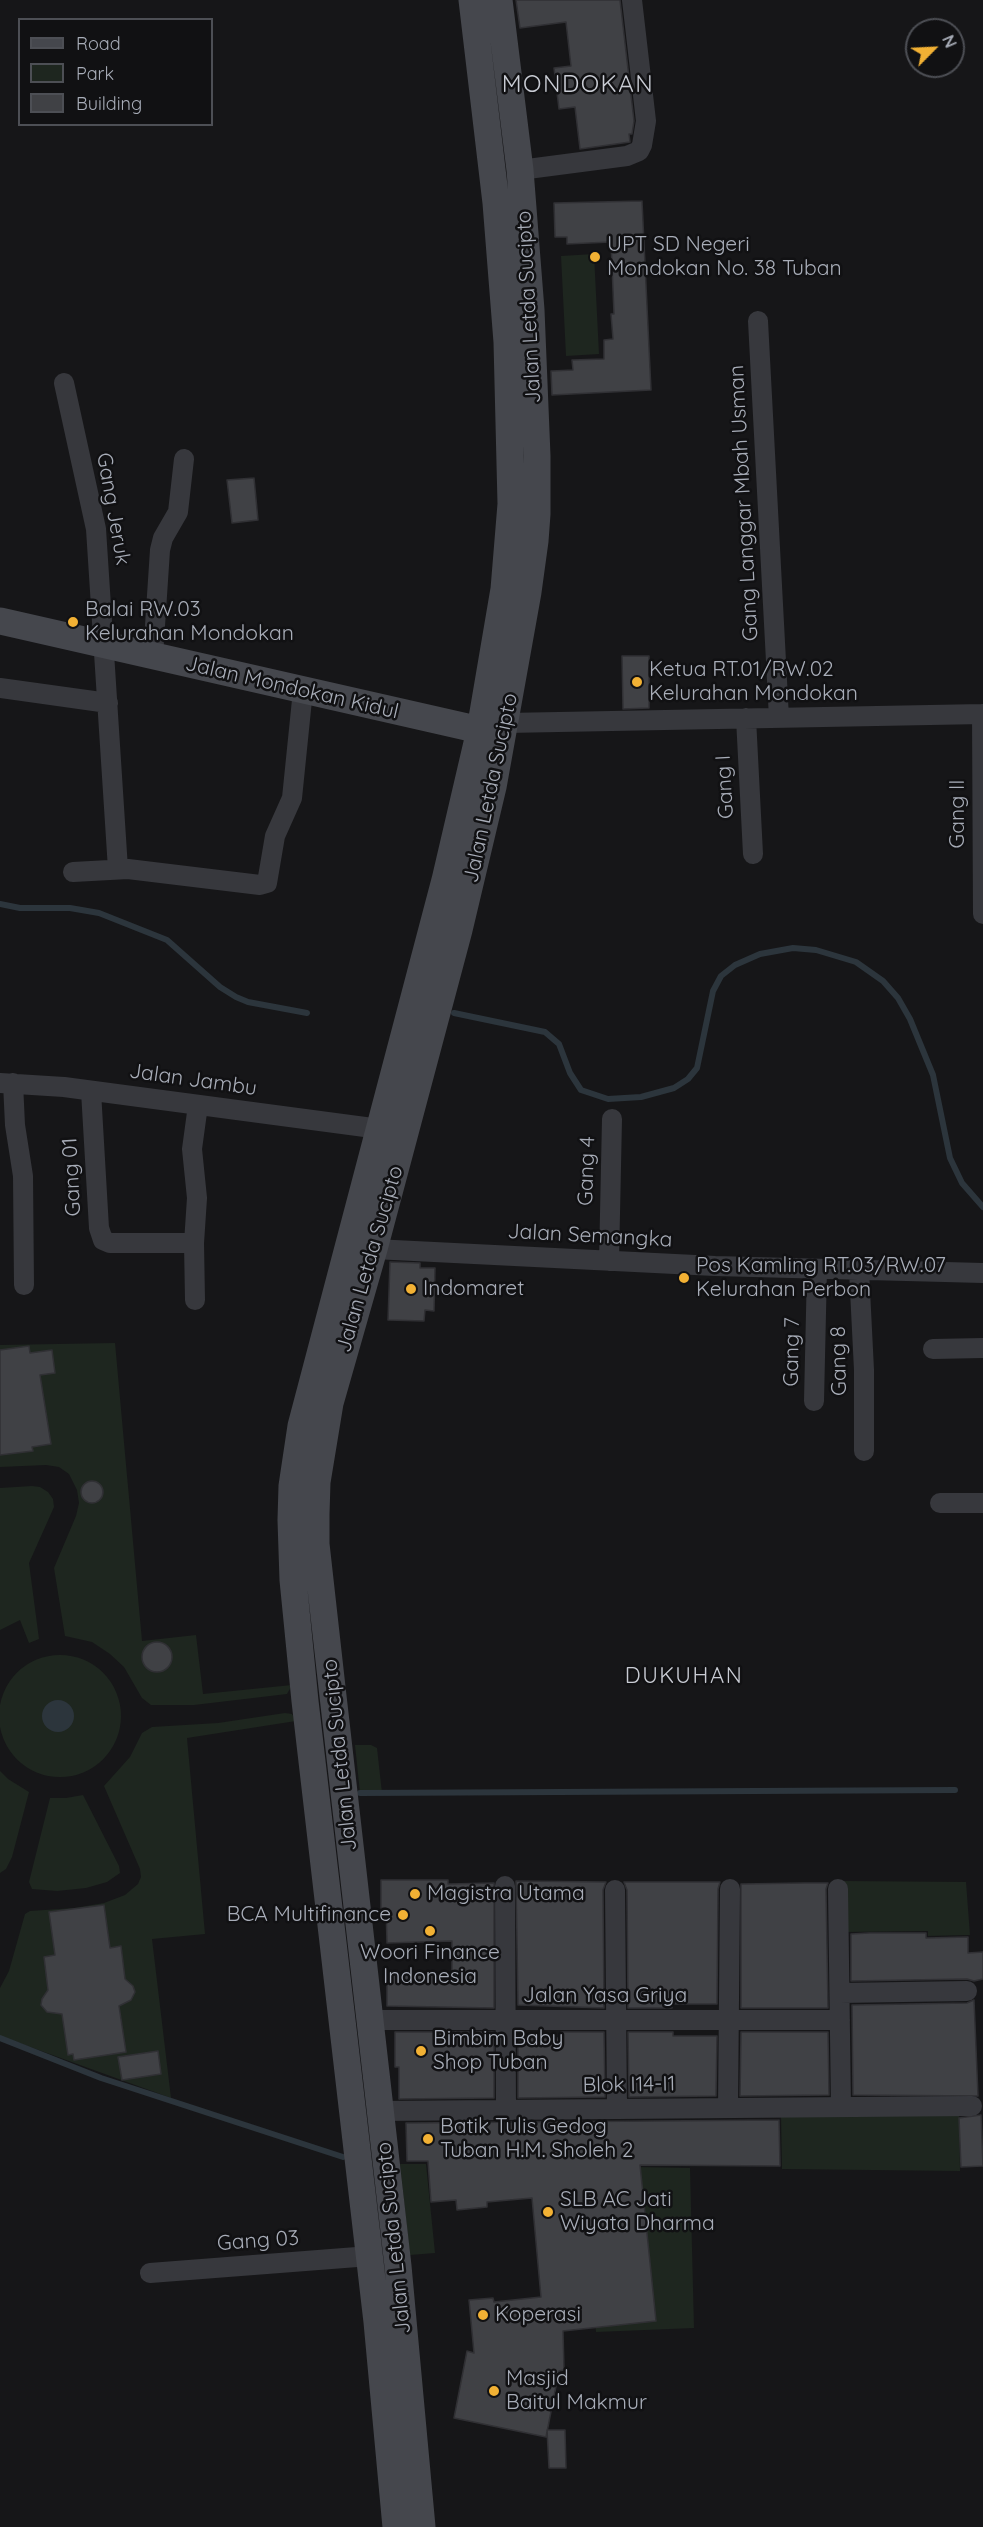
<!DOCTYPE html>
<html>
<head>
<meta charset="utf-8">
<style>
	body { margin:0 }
	#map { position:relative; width:983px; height:2527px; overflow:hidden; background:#161618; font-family:Quicksand,sans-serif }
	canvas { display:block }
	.legend { position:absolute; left:18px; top:18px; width:195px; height:108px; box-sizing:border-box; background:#111113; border:2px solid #4d4f55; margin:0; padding:8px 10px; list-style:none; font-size:18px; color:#a8adb8 }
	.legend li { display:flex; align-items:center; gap:12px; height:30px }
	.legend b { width:30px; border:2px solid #4d4f55 }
	.north { position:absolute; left:905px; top:18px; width:60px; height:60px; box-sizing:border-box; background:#111113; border:2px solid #4d4f55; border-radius:50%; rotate:66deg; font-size:16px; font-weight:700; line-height:24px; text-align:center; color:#a8adb8 }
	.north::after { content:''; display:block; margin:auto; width:21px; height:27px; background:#f2b134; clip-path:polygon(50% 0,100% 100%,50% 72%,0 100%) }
</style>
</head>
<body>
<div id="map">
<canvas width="983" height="2527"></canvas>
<ul class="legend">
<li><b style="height:8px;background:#45474d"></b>Road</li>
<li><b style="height:16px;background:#1e261f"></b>Park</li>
<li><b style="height:16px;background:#404145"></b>Building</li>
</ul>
<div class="north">N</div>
</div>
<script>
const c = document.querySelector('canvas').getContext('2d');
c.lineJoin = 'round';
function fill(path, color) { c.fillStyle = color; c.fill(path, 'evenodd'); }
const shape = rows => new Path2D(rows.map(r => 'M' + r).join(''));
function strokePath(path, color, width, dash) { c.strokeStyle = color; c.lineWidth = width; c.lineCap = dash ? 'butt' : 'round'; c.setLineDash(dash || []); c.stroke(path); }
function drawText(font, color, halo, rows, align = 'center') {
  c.font = font + ' Quicksand,sans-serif'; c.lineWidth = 5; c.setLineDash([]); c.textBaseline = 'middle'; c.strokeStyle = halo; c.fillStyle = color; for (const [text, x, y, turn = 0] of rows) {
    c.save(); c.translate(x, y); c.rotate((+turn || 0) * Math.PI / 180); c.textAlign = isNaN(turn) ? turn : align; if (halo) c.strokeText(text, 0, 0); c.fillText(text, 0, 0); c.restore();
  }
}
const green = shape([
	[594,254,599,354,566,356,561,256],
	[115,1343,142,1641,196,1635,203,1694,292,1685,287,1694,194,1705,151,1705,142,1698,124,1667,110,1654,92,1642,65,1636,54,1568,76,1516,79,1503,77,1490,69,1474,59,1467,46,1465,0,1467,0,1345],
	[32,1486,40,1487,48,1492,53,1499,54,1507,29,1563,39,1639,29,1643,20,1620,0,1630,0,1488],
	'-1 1716a61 61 0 1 1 122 0a61 61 0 1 1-122 0Z',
	[285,1713,292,1714,296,1721,187,1738,205,1934,152,1939,171,2098,0,2036,0,1988,9,1971,25,1914,30,1911,74,1908,104,1903,125,1895,138,1884,141,1877,140,1869,104,1786,130,1757,142,1733,152,1727,218,1723],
	[355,1745,371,1745,377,1748,382,1793,360,1793],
	[0,1771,8,1779,29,1792,12,1857,6,1869,0,1873],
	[83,1795,119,1866,120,1873,107,1882,86,1888,57,1891,32,1889,29,1882,50,1798,66,1798],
	[844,1881,966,1882,970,1935,928,1936,928,1931,845,1932],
	[959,2114,960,2171,782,2169,781,2116],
	[400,2164,426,2164,435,2253,410,2255],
	[580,2166,690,2168,694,2328,596,2332]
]);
const water = shape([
	'42 1716a16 16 0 1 1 32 0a16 16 0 1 1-32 0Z'
]);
const stream = shape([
	[0,904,20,908,70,908,99,913,167,940,220,987,236,997,248,1002,307,1013],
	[454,1013,545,1032,559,1044,570,1073,581,1090,608,1099,641,1097,674,1088,688,1079,697,1068,713,991,721,976,735,965,760,954,793,948,816,950,856,962,883,981,898,998,910,1019,933,1075,950,1158,962,1183,983,1207],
	[360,1793,955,1790],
	[0,2038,101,2078,343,2157]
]);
const building = shape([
	[516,0,620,0,634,121,632,134,629,134,630,142,580,149,575,107,559,109,554,68,571,66,566,22,520,28,516,0],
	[642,201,651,390,552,395,551,371,573,370,572,360,604,359,604,340,613,339,611,314,614,314,611,242,567,244,567,237,555,237,554,203,642,201],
	[254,478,258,520,232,523,227,480,254,478],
	[622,656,649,656,649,708,623,709,622,656],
	[390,1262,420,1263,420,1268,435,1268,434,1311,425,1310,424,1321,388,1320,390,1262],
	[29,1346,30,1353,52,1350,55,1373,40,1375,51,1444,32,1447,33,1451,0,1455,0,1350,29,1346],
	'81 1492a11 11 0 1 1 22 0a11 11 0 1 1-22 0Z',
	'142 1657a15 15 0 1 1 30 0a15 15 0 1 1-30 0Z',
	[381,1880,448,1880,448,1884,494,1883,494,2008,387,2006,387,1975,452,1975,452,1941,387,1943,386,1908,381,1908,381,1880],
	[516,1881,606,1882,603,1890,604,2008,518,2005,516,1881],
	[624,1882,720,1882,718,1889,717,2004,672,2004,672,2008,628,2008,627,1890,624,1882],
	[804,1883,828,1883,826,1889,828,2008,741,2008,741,1884,804,1883],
	[104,1905,110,1948,121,1946,125,1979,133,1986,135,1992,131,2000,119,2006,126,2052,74,2060,73,2054,68,2055,62,2014,47,2012,41,2005,42,1999,48,1990,44,1957,55,1955,49,1912,104,1905],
	[869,1933,926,1933,926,1938,968,1937,968,1953,983,1952,983,1979,974,1981,967,1979,851,1981,851,1934,869,1933],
	[974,2000,978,2096,853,2095,852,2005,967,2003,974,2000],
	[395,2032,494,2032,494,2098,399,2099,399,2067,395,2067,395,2032],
	[561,2032,604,2032,605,2097,518,2098,518,2038,561,2038,561,2032],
	[628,2032,673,2032,673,2036,717,2036,716,2096,629,2097,628,2032],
	[741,2032,828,2032,829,2095,740,2096,741,2032],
	[158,2051,161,2074,122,2080,118,2057,158,2051],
	[981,2115,983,2166,961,2167,959,2118,981,2115],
	[779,2120,780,2166,640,2165,656,2321,563,2331,564,2370,559,2371,546,2437,454,2418,467,2351,474,2353,469,2300,493,2298,494,2302,541,2297,532,2198,487,2202,487,2207,457,2210,456,2200,431,2202,428,2161,407,2161,406,2123,779,2120],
	[547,2430,565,2430,566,2468,549,2468,547,2430]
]);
const street = shape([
	[520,170,627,156,639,151,642,145,646,121,632,0],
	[758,321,779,718],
	[64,383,96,529,118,869],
	[153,656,160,550,163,538,178,512,184,459],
	[0,688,108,703],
	[982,714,983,914],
	[746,718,753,854],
	[506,723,983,714],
	[73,872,128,869,260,885,267,883,275,836,292,798,303,690],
	[0,1083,64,1087,380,1129],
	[13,1083,15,1125,23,1176,24,1285],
	[91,1091,99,1228,103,1240,110,1243,194,1243],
	[374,1249,715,1266,983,1273],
	[609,1261,612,1119],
	[859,1270,864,1370,864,1451],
	[195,1300,194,1243,197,1198,192,1149,198,1105],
	[933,1349,983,1348],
	[814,1401,817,1269],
	[940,1503,983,1503],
	[505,1886,506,2110],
	[838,1889,841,2107],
	[615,1890,617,2109],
	[840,1993,967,1991],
	[370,2020,840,2020],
	[728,2108,730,1889],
	[380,2111,972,2106],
	[150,2273,370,2256]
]);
const secondary = shape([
	[0,621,480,730],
	[396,2527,377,2322,305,1701,293,1580,291,1520,292,1486,301,1426,445,880,480,730,504,589,511,504,507,342,496,203,472,0],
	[422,2527,398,2266,333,1696,316,1544,316,1514,317,1482,330,1403,374,1249,459,930,493,787,528,592,535,541,537,514,537,456,531,310,520,170,499,0]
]);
const markers = [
	[595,257,6,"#f2b134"],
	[73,622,6,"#f2b134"],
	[637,682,6,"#f2b134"],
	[684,1278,6,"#f2b134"],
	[411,1289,6,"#f2b134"],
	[415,1894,6,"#f2b134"],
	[403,1915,6,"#f2b134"],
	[430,1931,6,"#f2b134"],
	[421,2051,6,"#f2b134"],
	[428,2139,6,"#f2b134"],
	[548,2212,6,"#f2b134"],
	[483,2315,6,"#f2b134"],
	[494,2391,6,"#f2b134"]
];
const poiNames = [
	["UPT SD Negeri",607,245],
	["Mondokan No. 38 Tuban",607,269],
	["Balai RW.03",85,610],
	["Kelurahan Mondokan",85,634],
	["Ketua RT.01/RW.02",649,670],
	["Kelurahan Mondokan",649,694],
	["Pos Kamling RT.03/RW.07",696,1266],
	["Kelurahan Perbon",696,1290],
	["Indomaret",423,1289],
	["Magistra Utama",427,1894],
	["BCA Multifinance",391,1915,"right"],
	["Woori Finance",430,1953,"center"],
	["Indonesia",430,1977,"center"],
	["Bimbim Baby",433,2039],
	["Shop Tuban",433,2063],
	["Batik Tulis Gedog",440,2127],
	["Tuban H.M. Sholeh 2",440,2151],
	["SLB AC Jati",560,2200],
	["Wiyata Dharma",560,2224],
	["Koperasi",495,2315],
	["Masjid",506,2379],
	["Baitul Makmur",506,2403]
];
const streetNames = [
	["Jalan Letda Sucipto",529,307,-93],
	["Gang Langgar Mbah Usman",744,503,-93],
	["Gang Jeruk",113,509,80],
	["Jalan Mondokan Kidul",292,688,13],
	["Gang I",725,787,-93],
	["Jalan Letda Sucipto",491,788,-78],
	["Gang II",958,814,-90],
	["Jalan Jambu",193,1080,8],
	["Gang 4",587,1171,-88],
	["Gang 01",72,1177,-93],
	["Jalan Semangka",590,1236,3],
	["Jalan Letda Sucipto",370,1259,-74],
	["Gang 7",792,1352,-89],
	["Gang 8",839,1361,-91],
	["Jalan Letda Sucipto",340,1755,-96],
	["Jalan Yasa Griya",605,1996],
	["Blok I14-I1",629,2085,-1],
	["Jalan Letda Sucipto",394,2238,-96],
	["Gang 03",258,2241,-4]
];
const neighbourhoodNames = [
	["DUKUHAN",684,1676]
];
const quarterNames = [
	["MONDOKAN",578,85]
];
fill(green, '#1e261f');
fill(water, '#2c353c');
strokePath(stream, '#2c353c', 6);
fill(building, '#404145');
strokePath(building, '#303034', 1.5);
strokePath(street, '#37383d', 20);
strokePath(secondary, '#45474d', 27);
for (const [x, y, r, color] of markers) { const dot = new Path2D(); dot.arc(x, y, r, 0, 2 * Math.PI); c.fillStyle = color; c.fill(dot); strokePath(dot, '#111113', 2); }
drawText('21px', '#a8adb8', '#111113', poiNames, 'left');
drawText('21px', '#a8adb8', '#111113', streetNames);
c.letterSpacing = '1.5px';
drawText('22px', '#c9ccd4', '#111113', neighbourhoodNames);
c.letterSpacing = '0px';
c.letterSpacing = '1.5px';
drawText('24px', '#c9ccd4', '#111113', quarterNames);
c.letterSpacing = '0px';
</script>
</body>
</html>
